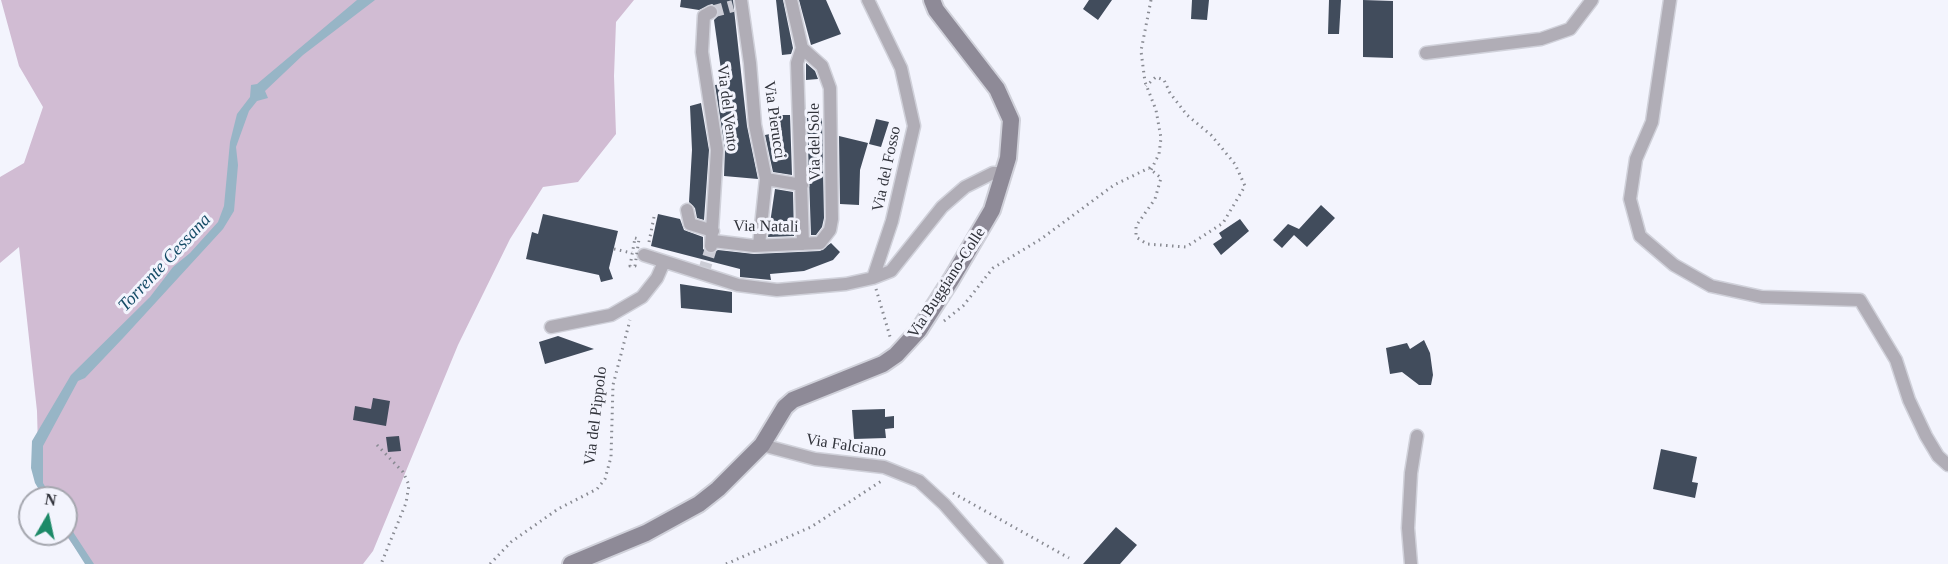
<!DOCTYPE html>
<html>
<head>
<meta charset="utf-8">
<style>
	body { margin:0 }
	#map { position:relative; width:1948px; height:564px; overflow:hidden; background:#f3f4fd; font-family:"Times New Roman",serif }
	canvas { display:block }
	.north { position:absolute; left:18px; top:486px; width:60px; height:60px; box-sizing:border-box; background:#f3f4fd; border:2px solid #a5a7af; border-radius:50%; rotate:9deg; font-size:16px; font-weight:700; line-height:24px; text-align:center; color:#31333b }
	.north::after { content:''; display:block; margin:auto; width:21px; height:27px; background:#1d8a68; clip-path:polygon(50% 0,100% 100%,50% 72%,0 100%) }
</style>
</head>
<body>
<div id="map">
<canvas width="1948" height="564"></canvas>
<div class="north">N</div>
</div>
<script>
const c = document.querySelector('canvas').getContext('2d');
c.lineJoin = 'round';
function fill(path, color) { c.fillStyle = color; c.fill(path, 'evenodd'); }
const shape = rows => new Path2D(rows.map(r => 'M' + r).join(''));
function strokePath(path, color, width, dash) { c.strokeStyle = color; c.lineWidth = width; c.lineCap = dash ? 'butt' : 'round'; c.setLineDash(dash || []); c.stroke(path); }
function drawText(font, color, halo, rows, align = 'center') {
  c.font = font + ' "Times New Roman",serif'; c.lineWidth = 6; c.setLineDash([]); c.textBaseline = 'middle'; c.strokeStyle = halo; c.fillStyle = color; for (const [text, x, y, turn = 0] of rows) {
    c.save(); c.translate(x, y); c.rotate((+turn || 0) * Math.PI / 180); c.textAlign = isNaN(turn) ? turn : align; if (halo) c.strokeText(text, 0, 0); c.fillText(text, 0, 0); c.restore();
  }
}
const green = shape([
	[1,0,634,0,616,22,614,76,616,134,578,182,543,187,510,239,458,345,373,551,363,564,87,564,65,534,66,498,46,498,39,485,37,411,19,247,0,263,0,177,24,163,43,107,19,66]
]);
const water = shape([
	[357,0,375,0,303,55,265,91,268,98,257,101,249,111,236,147,238,165,234,211,223,229,124,337,85,378,78,381,43,446,43,483,52,498,44,498,35,483,31,468,32,441,71,375,150,297,173,267,190,253,218,222,224,206,230,142,237,114,250,97,251,85,257,84],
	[66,521,75,535,94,564,85,564,66,534]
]);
const building = shape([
	[681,0,733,0,747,126,758,179,724,176,725,149,715,85,723,84,714,20,718,16,718,8,712,4,699,10,680,7],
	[776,0,783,0,793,48,791,54,782,55],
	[799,0,826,0,841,34,811,45],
	[1089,0,1112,0,1098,20,1083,9],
	[1192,0,1209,0,1207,20,1191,19],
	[1329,0,1341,0,1339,34,1328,34],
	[1363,0,1393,1,1393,58,1363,57],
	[806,63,815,71,818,79,806,80],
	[701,103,709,150,704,220,697,218,695,208,689,202,692,150,690,106],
	[775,115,790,115,792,175,773,172,765,135,775,133],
	[807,118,822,118,824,218,822,227,816,235,811,235],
	[876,119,889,122,881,147,869,144],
	[839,136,868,143,860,170,859,205,840,204],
	[775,189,793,192,794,236,768,237],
	[1321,205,1335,218,1307,247,1294,235,1282,248,1273,240,1288,224,1299,229],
	[543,214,618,231,609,268,613,279,601,282,599,275,526,259,532,232,538,234],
	[658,214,680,219,684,230,703,237,703,249,710,254,718,250,754,254,820,251,831,243,840,252,833,260,804,271,770,274,771,280,740,277,740,269,651,246],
	[1240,219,1249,231,1221,255,1213,244,1222,238,1219,233],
	[680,284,732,292,732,313,681,308],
	[558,336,594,349,545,364,539,342],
	[1424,340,1430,353,1433,375,1431,385,1419,385,1402,372,1390,374,1386,348,1407,343,1410,349],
	[373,398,390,401,386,426,353,420,355,406,371,409],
	[885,409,885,417,894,416,894,428,885,429,886,438,854,439,852,410],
	[399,436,401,451,388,452,386,437],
	[1661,449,1697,457,1692,482,1698,483,1695,498,1653,489],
	[1116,527,1137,545,1120,564,1083,564]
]);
const streetTunnel = shape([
	[711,12,733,6],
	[703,274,711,248]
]);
const path = shape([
	[1151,0,1141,51,1145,82,1156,110,1161,138,1159,154,1151,170],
	[635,238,639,239,635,266,630,266,635,238],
	[649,242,654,217],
	[614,249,632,253],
	[876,289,891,340],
	[944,321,963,306,993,268,1041,239,1114,185,1149,168,1161,178,1155,199,1136,226,1136,237,1147,244,1186,247,1223,223,1245,186,1235,164,1211,135,1187,115,1170,93,1164,80,1156,77,1146,86],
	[377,445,403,472,409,485,406,503,381,564],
	[953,493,1069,558],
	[490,564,511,542,558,509,597,489,605,479,611,457,613,385,630,320],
	[726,564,811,527,883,480]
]);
const street = shape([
	[741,0,750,63,755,125,766,179,759,245],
	[791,0,802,48],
	[868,0,901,68,914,126,892,221,873,278],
	[1670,0,1652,122,1636,159,1630,199,1640,236,1674,265,1711,286,1762,297,1860,300,1896,360,1909,400,1926,436,1938,456,1948,465],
	[711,12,704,16,702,52,717,150,711,246],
	[802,48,797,63,803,244],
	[1426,53,1541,39,1570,29,1592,0],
	[766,179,802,185],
	[687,210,690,224,713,231],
	[713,241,754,246,820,243,830,230,832,219,830,88,822,66,802,48],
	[644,255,738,285,777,290,846,284,873,278,891,271,942,207,965,187,993,173,1004,173],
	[551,327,611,315,642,297,657,278,664,262],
	[762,445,815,459,884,467,919,481,944,504,997,564],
	[1411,564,1408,528,1411,473,1417,436]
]);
const secondary = shape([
	[571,564,646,533,699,504,718,489,762,445,785,407,793,400,883,364,896,355,919,330,951,280,992,210,1008,158,1011,120,997,89,936,10,932,0]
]);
const streetNames = [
	["Via del Vento",727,108,83],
	["Via Pierucci",774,120,82],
	["Via del Sole",815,142,-91],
	["Via del Fosso",887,169,-78],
	["Via Natali",766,227,1],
	["Via Buggiano-Colle",947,283,-57],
	["Via del Pippolo",596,416,-83],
	["Via Falciano",846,446,9]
];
const waterNames = [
	["Torrente Cessana",165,263,-47]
];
fill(green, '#d1bcd3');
fill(water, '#97b5c6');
fill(building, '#414c5c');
strokePath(streetTunnel, '#cccdd6', 12, [12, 6]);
strokePath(street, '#d0d1da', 15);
strokePath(secondary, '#d0d1da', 20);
strokePath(path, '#888a92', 3, [1.5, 4.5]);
strokePath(street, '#b0adb6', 12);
strokePath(secondary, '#8e8a97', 16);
drawText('16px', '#31333b', '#f3f4fd', streetNames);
drawText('italic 18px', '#164c67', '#f3f4fd', waterNames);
</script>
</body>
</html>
